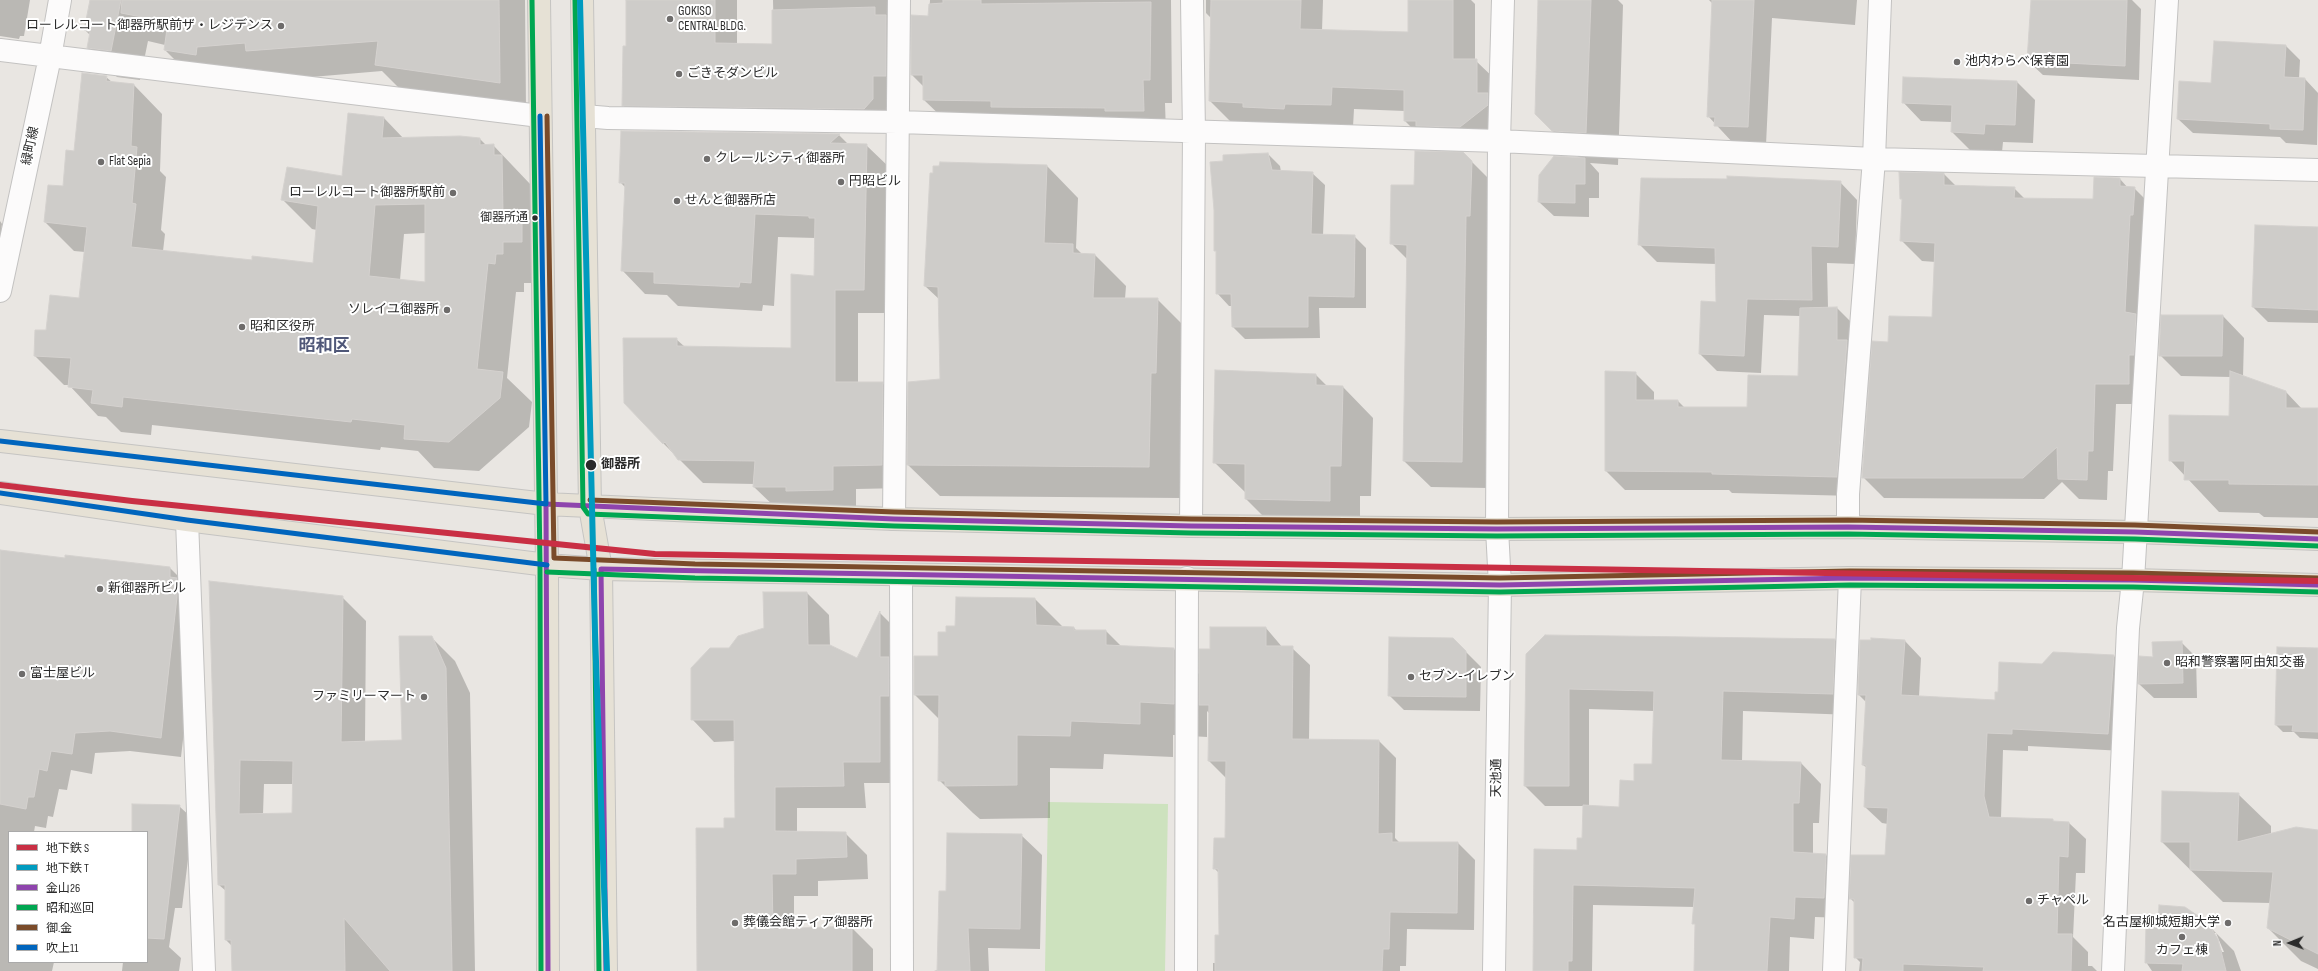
<!DOCTYPE html>
<html>
<head>
<meta charset="utf-8">
<style>
	body { margin:0 }
	#map { position:relative; width:2318px; height:971px; overflow:hidden; background:#e9e6e2; font-family:"Sofia Sans Condensed","Noto Sans JP",sans-serif }
	canvas { display:block }
	.legend { position:absolute; left:8px; top:831px; width:140px; height:132px; box-sizing:border-box; background:#fff; border:1px solid #aaa; margin:0; padding:5px 7px; list-style:none; font-size:12px; color:#2b2b2b }
	.legend li { display:flex; align-items:center; gap:8px; height:20px }
	.legend b { width:20px; border:1px solid #aaa }
	.north { position:absolute; left:2270px; top:923px; width:40px; height:40px; -webkit-text-stroke:3px #fff; paint-order:stroke; rotate:269deg; font-size:11px; font-weight:700; line-height:16px; text-align:center; color:#2b2b2b }
	.north::after { content:''; display:block; margin:auto; width:14px; height:18px; background:#2b2b2b; clip-path:polygon(50% 0,100% 100%,50% 72%,0 100%) }
</style>
</head>
<body>
<div id="map">
<canvas width="2318" height="971"></canvas>
<ul class="legend">
<li><b style="height:5px;background:#c92f44"></b>地下鉄 S</li>
<li><b style="height:5px;background:#009bbf"></b>地下鉄 T</li>
<li><b style="height:5px;background:#8e44ad"></b>金山26</li>
<li><b style="height:5px;background:#00a651"></b>昭和巡回</li>
<li><b style="height:5px;background:#7a4b2a"></b>御.金</li>
<li><b style="height:5px;background:#0065bd"></b>吹上11</li>
</ul>
<div class="north">N</div>
</div>
<script>
const c = document.querySelector('canvas').getContext('2d');
c.lineJoin = 'round';
function fill(path, color) { c.fillStyle = color; c.fill(path, 'evenodd'); }
const shape = rows => new Path2D(rows.map(r => 'M' + r).join(''));
function strokePath(path, color, width, dash) { c.strokeStyle = color; c.lineWidth = width; c.lineCap = dash ? 'butt' : 'round'; c.setLineDash(dash || []); c.stroke(path); }
function drawText(font, color, halo, rows, align = 'center') {
  c.font = font + ' "Sofia Sans Condensed","Noto Sans JP",sans-serif'; c.lineWidth = 4; c.setLineDash([]); c.textBaseline = 'middle'; c.strokeStyle = halo; c.fillStyle = color; for (const [text, x, y, turn = 0] of rows) {
    c.save(); c.translate(x, y); c.rotate((+turn || 0) * Math.PI / 180); c.textAlign = isNaN(turn) ? turn : align; if (halo) c.strokeText(text, 0, 0); c.fillText(text, 0, 0); c.restore();
  }
}
const green = shape([
	[1048,802,1168,804,1165,971,1045,971]
]);
const shadow = shape([
	[0,0,30,0,24,36,20,36,19,39,0,36],
	[91,0,525,0,526,110,403,92,382,71,276,80,194,79,165,50,165,45,148,41,140,80,117,77,88,48,91,36,85,30],
	[627,0,737,0,737,44,774,45,773,0,896,0,895,122,645,128,623,105,627,47],
	[930,0,1171,0,1172,103,1165,103,1166,133,947,122,924,100,924,87,912,75,929,17],
	[1206,0,1323,0,1322,31,1409,33,1409,0,1471,0,1475,4,1475,60,1498,82,1509,127,1427,143,1405,121,1405,111,1354,109,1353,127,1232,123,1210,101,1212,19,1206,13],
	[1539,0,1618,0,1623,5,1618,165,1590,163,1599,173,1599,198,1589,198,1589,217,1554,216,1539,202,1580,158,1536,114],
	[1709,0,1857,0,1855,25,1772,18,1766,145,1734,144,1708,116,1713,4],
	[2032,0,2132,0,2141,9,2139,80,2043,75,2028,61],
	[2286,46,2300,60,2299,79,2305,79,2318,93,2317,145,2286,143,2280,137,2193,133,2178,119],
	[106,77,112,82,133,84,162,114,160,171,166,177,161,230,165,234,163,251,253,261,314,264,317,230,312,229,283,200,343,177,384,118,404,139,480,139,486,145,493,145,531,185,531,225,551,244,551,271,531,270,531,283,524,283,524,292,516,292,507,378,532,402,529,427,479,471,434,468,418,451,381,447,380,450,152,425,151,435,121,432,106,417,98,416,69,385,64,385,35,356,47,331,80,299,85,252,74,251,45,222,64,188,74,152],
	[426,233,426,283,400,280,404,234],
	[2017,82,2035,100,2033,143,2003,142,2002,152,1970,150,1952,132,1952,122,1921,121,1903,102],
	[622,132,839,135,849,145,866,145,890,168,887,313,858,313,858,383,882,383,906,406,905,488,856,489,856,513,778,510,754,487,754,484,703,483,663,443,676,339,685,347,792,349,815,277,816,238,778,237,774,306,763,305,762,311,678,306,667,295,645,294,622,270,626,188,620,182],
	[1268,154,1280,166,1281,172,1312,173,1325,185,1323,235,1354,236,1366,248,1366,308,1319,308,1320,338,1245,339,1233,327,1232,306,1229,306,1217,293,1217,252,1215,250,1224,162],
	[1471,161,1498,188,1488,488,1431,487,1404,461,1408,260,1391,243,1415,186],
	[1047,166,1078,198,1076,248,1082,254,1094,254,1126,286,1125,299,1157,299,1189,331,1182,404,1180,498,940,496,908,465,941,380,940,300,925,286],
	[1944,174,1956,186,2014,188,2025,199,2094,200,2120,179,2128,188,2134,188,2155,209,2149,404,2116,404,2113,471,2108,471,2107,500,2079,499,2062,482,2044,499,1884,498,1863,477,1889,343,1933,318,1936,262,1922,261,1901,240,1903,200,1900,198],
	[1840,182,1857,200,1855,264,1827,263,1828,308,1837,308,1856,327,1855,496,1732,493,1729,490,1625,490,1606,471,1606,372,1635,373,1654,392,1654,401,1678,401,1685,408,1748,408,1799,377,1800,316,1764,315,1761,373,1717,371,1700,354,1717,303,1716,264,1657,262,1639,244],
	[0,221,2,224,0,239],
	[2256,226,2318,228,2318,323,2268,322,2253,307],
	[2223,316,2244,338,2243,377,2286,392,2302,409,2318,409,2318,518,2264,517,2259,513,2219,512,2170,460,2230,417,2231,377,2181,376,2160,355],
	[1316,375,1328,387,1343,387,1373,418,1371,496,1360,496,1360,531,1277,530,1246,499,1246,493,1214,462],
	[0,553,170,568,190,588,197,618,181,757,130,751,95,753,92,774,71,770,67,790,59,789,53,817,48,816,46,828,35,826,34,832,9,832,9,962,54,962,52,971,0,971],
	[210,582,342,597,366,621,365,742,403,741,431,637,455,661,470,693,475,971,233,971,232,946,226,940,226,891,219,885],
	[264,784,294,784,293,814,263,814],
	[807,593,829,615,830,646,858,659,880,613,901,634,901,783,864,783,866,808,797,808,797,833,845,833,867,855,868,879,818,881,818,896,794,896,794,929,851,927,873,949,873,971,698,971,725,829,736,819,735,741,714,742,692,719,730,649,765,629],
	[1035,599,1063,627,1074,628,1077,631,1106,631,1122,647,1174,649,1200,675,1211,650,1266,628,1283,648,1292,648,1310,665,1309,740,1379,741,1396,758,1395,838,1400,843,1458,843,1475,860,1474,930,1407,929,1406,966,1400,966,1400,971,1213,971,1213,963,1216,963,1220,936,1219,873,1214,868,1226,839,1227,779,1209,761,1210,714,1207,711,1207,737,1173,735,1173,757,1104,754,1103,769,1050,768,1050,818,980,819,973,813,939,780,940,720,915,695,939,657,947,633,956,627],
	[1453,639,1481,667,1480,711,1404,710,1389,695],
	[1835,640,1855,661,1853,715,1743,711,1742,762,1801,763,1821,784,1819,823,1813,823,1813,854,1826,855,1846,875,1845,918,1815,917,1814,939,1790,937,1789,971,1695,971,1695,907,1593,905,1592,971,1534,971,1583,839,1584,806,1545,806,1525,786,1527,655],
	[1589,709,1654,711,1653,765,1635,782,1620,808,1589,807],
	[1905,641,1921,658,1919,697,1996,701,1999,693,2042,665,2114,656,2131,673,2124,751,2028,746,2028,751,2003,750,2001,818,2052,820,2055,822,2069,823,2086,839,2085,873,2076,873,2073,937,2088,952,2088,966,2092,966,2097,971,1859,971,1860,962,1855,957,1855,903,1850,898,1886,856,1888,824,1882,823,1865,807,1867,768,1863,765,1866,702,1859,695],
	[2181,642,2196,657,2197,698,2154,698,2139,684,2154,658],
	[2318,649,2318,739,2300,738,2294,732,2283,732,2276,725],
	[2238,794,2271,826,2271,835,2318,831,2318,969,2301,961,2268,928,2271,903,2223,902,2162,842],
	[179,806,193,819,182,908,175,908,169,947,181,958,179,971,122,971,123,962,147,962,147,832,133,832],
	[1021,835,1042,855,1040,949,988,948,989,971,934,971,938,970,947,892],
	[2185,908,2200,917,2216,933,2214,933,2222,952,2224,952,2216,933,2234,951,2241,971,2152,971,2146,962,2159,927]
]);
const building = shape([
	[90,0,121,0,111,51,87,48,90,32,84,30,90,0],
	[122,0,499,0,500,83,375,65,378,41,246,51,245,43,197,47,196,55,164,50,168,22,121,13,122,0],
	[626,0,715,0,715,43,772,44,772,10,875,7,875,15,886,15,886,76,873,76,873,99,864,109,622,106,623,46,626,46,626,0],
	[943,0,981,0,981,4,1151,2,1150,80,1143,80,1144,111,1105,111,1105,108,991,107,991,101,923,100,923,75,911,75,911,15,928,16,929,4,943,3,943,0],
	[1211,0,1301,0,1300,29,1408,32,1408,0,1453,0,1453,59,1477,59,1477,93,1488,93,1488,105,1460,127,1416,126,1416,121,1404,121,1404,90,1332,87,1331,105,1285,104,1284,109,1243,107,1243,103,1209,101,1211,0],
	[1538,0,1591,0,1586,133,1552,131,1535,114,1538,0],
	[1712,0,1754,0,1748,127,1714,126,1715,117,1707,117,1712,0],
	[2031,0,2127,0,2125,66,2027,61,2031,0],
	[2214,41,2286,45,2284,77,2305,78,2303,130,2270,129,2270,124,2177,119,2179,81,2211,83,2214,41],
	[82,73,107,76,106,81,134,84,131,146,137,147,132,203,136,204,131,247,252,260,252,256,313,263,318,206,281,200,287,167,342,176,348,113,384,117,382,138,460,136,480,138,480,145,494,144,494,155,502,155,503,214,522,214,522,242,503,242,503,254,496,254,495,264,488,263,477,369,503,372,500,398,449,442,404,439,405,425,352,419,351,422,123,397,122,407,91,403,93,390,68,387,71,358,34,356,35,330,46,330,50,295,79,298,87,227,44,222,48,185,63,186,66,150,74,151,82,73],
	[425,204,425,282,369,276,375,205,425,204],
	[1903,77,2017,81,2015,125,1985,124,1984,134,1951,132,1952,105,1902,103,1903,77],
	[621,131,840,134,830,143,867,144,864,290,835,290,835,382,883,382,882,465,833,466,833,490,786,491,786,487,753,487,755,461,678,460,665,442,663,444,624,403,623,338,677,338,677,346,791,348,791,274,814,276,815,218,809,218,809,216,755,214,751,283,740,282,739,287,654,283,654,272,621,271,625,183,619,183,621,131],
	[1415,151,1463,152,1472,161,1470,216,1466,216,1462,462,1403,461,1407,245,1390,244,1391,185,1414,185,1415,151],
	[1268,153,1272,170,1313,172,1311,234,1355,235,1354,297,1308,296,1308,327,1232,327,1231,294,1216,294,1216,251,1214,251,1214,210,1210,162,1223,161,1223,155,1268,153],
	[1554,156,1585,158,1585,184,1575,184,1575,203,1538,202,1539,175,1554,156],
	[940,162,1047,165,1044,243,1073,244,1073,253,1095,254,1093,298,1158,298,1156,373,1151,373,1149,467,907,465,908,382,940,379,938,287,924,286,930,173,933,173,933,166,939,166,940,162],
	[1899,172,1944,173,1944,185,2015,187,2014,198,2093,199,2094,177,2120,178,2120,186,2135,187,2133,215,2130,215,2125,312,2136,314,2134,355,2129,355,2129,384,2095,384,2093,451,2088,451,2087,480,2058,479,2057,447,2023,478,1862,478,1872,341,1888,342,1889,316,1932,317,1935,243,1900,241,1902,199,1900,199,1899,172],
	[1727,176,1841,181,1838,247,1811,246,1812,300,1747,299,1744,356,1699,354,1701,301,1716,302,1715,248,1638,245,1641,178,1727,179,1727,176],
	[2255,225,2318,227,2318,310,2252,307,2255,225],
	[1837,307,1837,340,1847,340,1837,477,1712,474,1712,472,1605,471,1605,371,1636,372,1636,400,1678,400,1678,407,1747,407,1748,375,1798,376,1800,308,1837,307],
	[2161,315,2223,315,2222,356,2159,356,2161,315],
	[1215,370,1316,374,1316,385,1343,386,1341,466,1330,466,1330,501,1245,499,1245,464,1213,463,1215,370],
	[2230,371,2286,391,2286,408,2318,408,2318,485,2229,484,2229,480,2184,480,2185,461,2169,461,2169,415,2229,416,2230,371],
	[0,550,65,558,65,555,170,567,170,577,177,578,177,597,161,738,110,731,75,733,72,754,51,751,47,771,39,769,34,797,28,797,26,809,0,804,0,550],
	[209,581,343,596,341,742,402,740,399,636,432,636,446,668,452,971,390,971,344,918,345,971,232,971,231,940,225,940,225,885,218,885,209,581],
	[240,760,293,761,292,813,239,814,240,760],
	[763,592,807,592,808,645,830,645,857,658,880,611,880,657,889,657,889,696,880,696,880,762,843,762,844,786,775,787,775,831,846,832,847,857,796,859,796,874,772,874,773,929,852,926,852,971,697,971,696,828,724,828,724,818,735,818,734,720,691,720,691,668,710,648,729,648,738,636,764,628,763,592],
	[956,597,1035,598,1036,625,1074,627,1074,630,1106,630,1106,645,1174,648,1174,704,1140,702,1140,724,1071,721,1070,736,1017,735,1017,785,945,786,945,781,938,781,939,695,914,695,914,656,938,656,938,632,946,632,946,626,955,626,956,597],
	[1210,627,1266,627,1266,646,1293,646,1292,739,1379,740,1378,834,1392,833,1392,842,1458,842,1457,913,1390,912,1389,949,1383,949,1382,971,1215,971,1215,935,1219,935,1218,869,1213,869,1214,838,1225,838,1226,761,1208,761,1209,705,1199,705,1199,649,1210,649,1210,627],
	[1545,635,1835,639,1833,694,1723,691,1721,760,1801,762,1799,803,1793,803,1793,852,1826,854,1824,898,1795,897,1794,919,1770,917,1767,971,1694,971,1695,924,1692,924,1695,888,1573,885,1572,961,1568,961,1568,971,1533,971,1534,849,1577,850,1577,838,1582,838,1583,805,1619,807,1620,780,1634,781,1634,764,1652,764,1654,691,1569,689,1569,786,1524,786,1526,654,1545,635],
	[1389,637,1453,638,1466,651,1466,697,1388,696,1389,637],
	[1871,638,1905,640,1901,695,1995,700,1995,692,1998,692,1999,662,2042,664,2053,652,2114,655,2108,734,2012,729,2012,734,1987,733,1984,796,1989,817,2053,819,2053,821,2069,822,2068,857,2059,856,2057,934,2072,934,2071,971,1983,971,1984,967,1903,964,1903,971,1862,971,1863,958,1854,958,1854,899,1849,899,1851,855,1885,855,1888,808,1864,807,1866,765,1862,765,1866,695,1858,695,1860,640,1871,640,1871,638],
	[2182,641,2183,683,2138,684,2139,656,2153,657,2152,642,2182,641],
	[2277,647,2318,648,2318,732,2292,731,2293,725,2275,725,2277,647],
	[2162,791,2239,793,2237,842,2296,827,2318,830,2318,954,2267,928,2273,872,2190,870,2190,842,2161,842,2162,791],
	[132,804,180,805,164,939,147,938,147,832,132,832,132,804],
	[947,833,1022,834,1020,929,968,928,970,971,937,971,939,891,946,891,947,833],
	[2159,905,2185,907,2207,922,2218,939,2226,971,2182,971,2183,964,2145,963,2146,925,2158,926,2159,905]
]);
const minor = shape([
	[0,50,540,116],
	[584,116,608,118,898,122,1499,141,1874,159,2318,170],
	[0,291,50,57,60,0],
	[894,519,899,0],
	[187,520,204,971],
	[1191,526,1194,133,1192,0],
	[1848,527,1848,494,1874,159,1880,0],
	[901,575,902,971],
	[1186,971,1187,578],
	[1494,971,1500,585,1497,529,1499,141,1503,0],
	[1834,971,1850,578],
	[2113,971,2128,628,2133,580,2167,0]
]);
const major = shape([
	[539,0,547,565,548,971],
	[582,0,590,507,601,569,606,971],
	[0,441,546,504,696,511,894,519,1191,526,1497,529,1848,527,2135,532,2318,539],
	[0,493,187,520,547,565,601,569,1500,585,1850,578,2133,580,2318,585]
]);
const bus1 = shape([
	[548,971,546,504,894,519,1191,526,1497,529,1848,527,2135,532,2318,539],
	[606,971,601,569,1500,585,1850,578,2133,580,2318,585]
]);
const bus2 = shape([
	[532,0,540,565,541,971],
	[575,0,583,507,588,514,894,526,1191,533,1497,536,1848,534,2135,539,2318,546],
	[594,569,599,971],
	[547,572,695,578,1500,592,1850,585,2133,587,2318,592]
]);
const bus3 = shape([
	[547,116,554,558,695,564,1500,578,1850,571,2133,573,2318,578],
	[590,500,894,512,1191,519,1497,522,1848,520,2135,525,2318,532]
]);
const bus4 = shape([
	[0,441,546,504,540,116],
	[0,493,187,520,547,565]
]);
const metro1 = shape([
	[0,485,132,501,655,554,2318,581]
]);
const metro2 = shape([
	[580,0,595,633,607,971]
]);
const markers = [
	[670,19,4,"#6e6c6b"],
	[281,26,4,"#6e6c6b"],
	[1957,62,4,"#6e6c6b"],
	[679,74,4,"#6e6c6b"],
	[707,159,4,"#6e6c6b"],
	[101,162,4,"#6e6c6b"],
	[841,182,4,"#6e6c6b"],
	[453,193,4,"#6e6c6b"],
	[677,201,4,"#6e6c6b"],
	[535,218,3.5,"#2b2b2b"],
	[447,310,4,"#6e6c6b"],
	[242,327,4,"#6e6c6b"],
	[591,465,6,"#2b2b2b"],
	[100,589,4,"#6e6c6b"],
	[2167,663,4,"#6e6c6b"],
	[22,674,4,"#6e6c6b"],
	[1411,677,4,"#6e6c6b"],
	[424,697,4,"#6e6c6b"],
	[2029,901,4,"#6e6c6b"],
	[735,923,4,"#6e6c6b"],
	[2228,923,4,"#6e6c6b"],
	[2182,937,4,"#6e6c6b"]
];
const busNames = [
	["御器所通",528,218]
];
const poiNames = [
	["GOKISO",678,12],
	["CENTRAL BLDG.",678,27],
	["ローレルコート御器所駅前ザ・レジデンス",273,26,"right"],
	["池内わらべ保育園",1965,62],
	["ごきそダンビル",687,74],
	["クレールシティ御器所",715,159],
	["Flat Sepia",109,162],
	["円昭ビル",849,182],
	["ローレルコート御器所駅前",445,193,"right"],
	["せんと御器所店",685,201],
	["ソレイユ御器所",439,310,"right"],
	["昭和区役所",250,327],
	["新御器所ビル",108,589],
	["昭和警察署阿由知交番",2175,663],
	["富士屋ビル",30,674],
	["セブン-イレブン",1419,677],
	["ファミリーマート",416,697,"right"],
	["チャペル",2037,901],
	["葬儀会館ティア御器所",743,923],
	["名古屋柳城短期大学",2220,923,"right"],
	["カフェ棟",2182,951,"center"]
];
const streetNames = [
	["緑町線",31,146,-78],
	["天池通",1497,778,-89]
];
const stopNames = [
	["御器所",601,465]
];
const districtNames = [
	["昭和区",324,347]
];
fill(green, '#cde2be');
fill(shadow, '#0003');
fill(building, '#ceccc9');
strokePath(building, '#d4d1ce', 1);
strokePath(minor, '#c3c2c1', 24);
strokePath(major, '#c5c4c2', 24);
strokePath(minor, '#fcfbfb', 22);
strokePath(major, '#e6e1d5', 22);
strokePath(bus1, '#8e44ad', 5);
strokePath(bus2, '#00a651', 5);
strokePath(bus3, '#7a4b2a', 5);
strokePath(bus4, '#0065bd', 5);
strokePath(metro1, '#c92f44', 6);
strokePath(metro2, '#009bbf', 6);
for (const [x, y, r, color] of markers) { const dot = new Path2D(); dot.arc(x, y, r, 0, 2 * Math.PI); c.fillStyle = color; c.fill(dot); strokePath(dot, '#fff', 1.5); }
drawText('12px', '#2b2b2b', '#fff', busNames, 'right');
drawText('13px', '#2b2b2b', '#fff', poiNames, 'left');
drawText('13px', '#2b2b2b', '#fff', streetNames);
drawText('bold 13px', '#2b2b2b', '#fff', stopNames, 'left');
drawText('bold 17px', '#4f5778', '#fff', districtNames);
</script>
</body>
</html>
